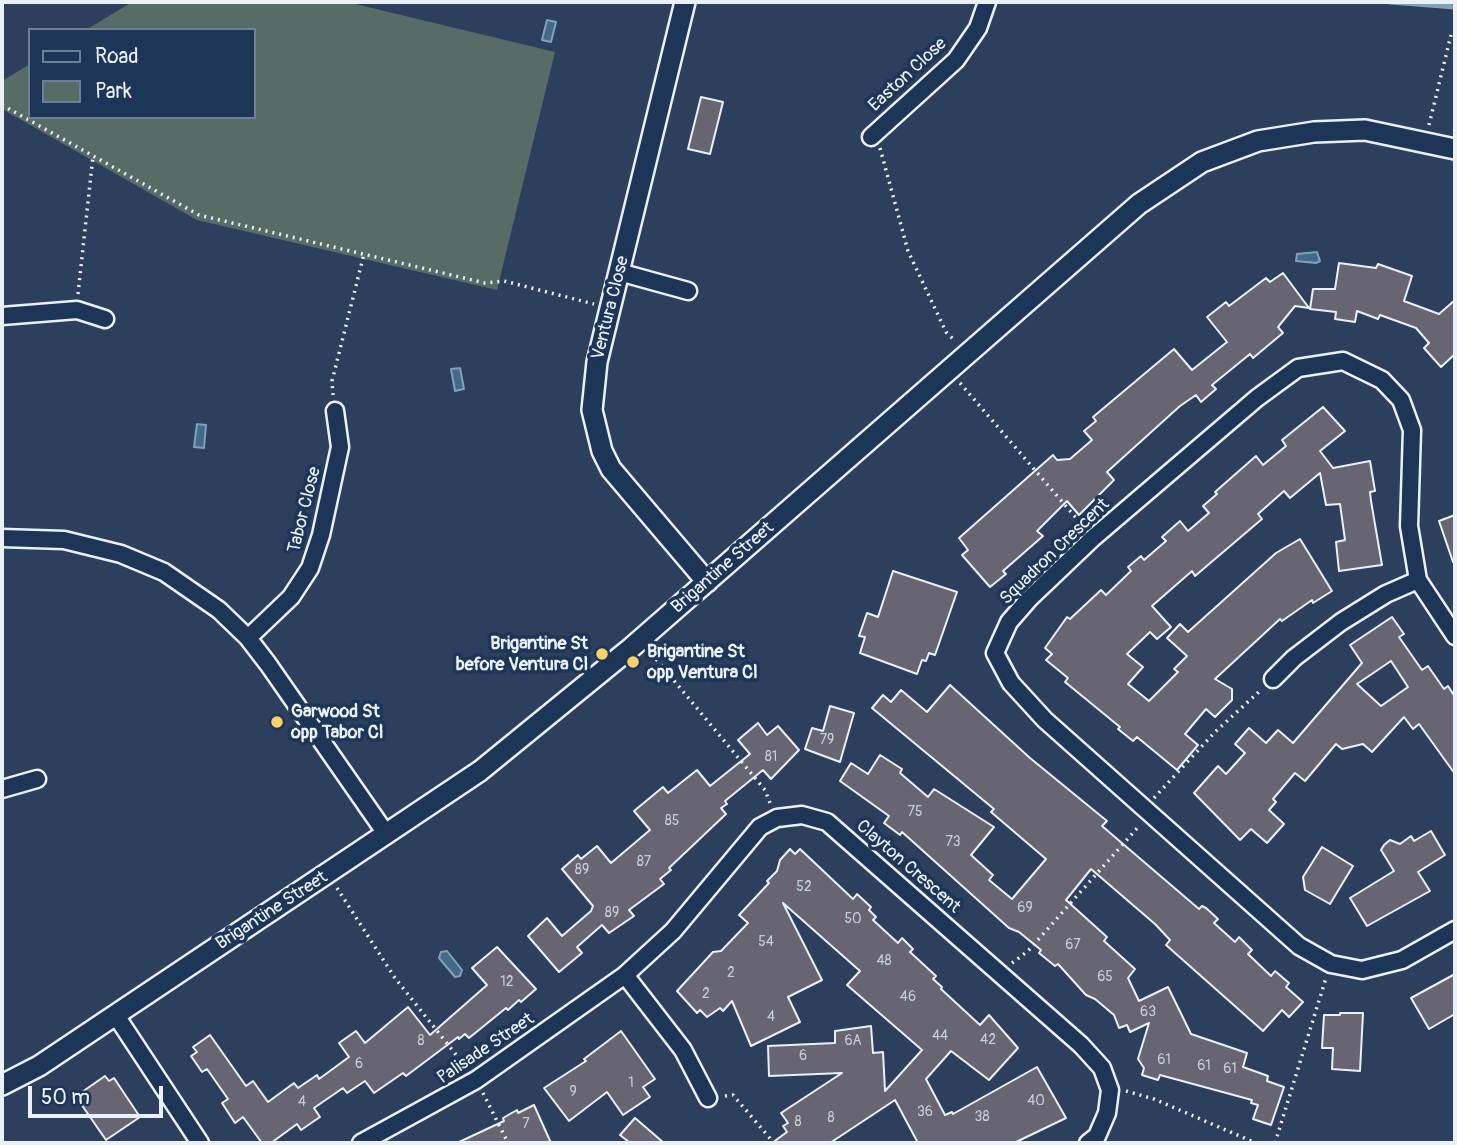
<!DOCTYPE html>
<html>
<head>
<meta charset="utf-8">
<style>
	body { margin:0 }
	#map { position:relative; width:1457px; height:1145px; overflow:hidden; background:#2c3f5c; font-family:Pangolin,sans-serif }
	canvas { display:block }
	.frame { position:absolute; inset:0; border:4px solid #e8f1f8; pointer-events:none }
	.legend { position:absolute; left:28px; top:28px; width:228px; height:91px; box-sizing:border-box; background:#1d3557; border:2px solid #6e8097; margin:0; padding:9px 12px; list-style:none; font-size:21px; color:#e8f1f8 }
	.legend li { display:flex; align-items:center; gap:14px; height:35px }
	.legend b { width:35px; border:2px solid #6e8097 }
	.scale { position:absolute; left:28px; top:1086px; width:135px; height:32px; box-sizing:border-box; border:4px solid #e8f1f8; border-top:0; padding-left:9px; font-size:21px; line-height:24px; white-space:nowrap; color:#e8f1f8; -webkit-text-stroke:5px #1d3557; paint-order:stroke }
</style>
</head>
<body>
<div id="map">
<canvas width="1457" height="1145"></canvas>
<div class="frame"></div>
<ul class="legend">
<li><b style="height:9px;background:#1d3557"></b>Road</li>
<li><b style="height:19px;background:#576c67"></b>Park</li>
</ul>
<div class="scale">50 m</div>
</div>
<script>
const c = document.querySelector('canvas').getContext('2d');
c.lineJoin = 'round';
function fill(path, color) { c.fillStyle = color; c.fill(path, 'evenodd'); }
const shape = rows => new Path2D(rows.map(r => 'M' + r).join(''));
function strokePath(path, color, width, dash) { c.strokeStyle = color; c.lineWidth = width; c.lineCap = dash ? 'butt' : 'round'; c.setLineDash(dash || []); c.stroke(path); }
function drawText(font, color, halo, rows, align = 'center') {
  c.font = font + ' Pangolin,sans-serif'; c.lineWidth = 7; c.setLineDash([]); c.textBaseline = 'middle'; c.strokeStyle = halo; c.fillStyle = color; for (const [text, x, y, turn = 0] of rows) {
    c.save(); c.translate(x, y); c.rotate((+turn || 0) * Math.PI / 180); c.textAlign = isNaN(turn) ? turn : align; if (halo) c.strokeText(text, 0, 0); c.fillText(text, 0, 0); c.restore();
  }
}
const green = shape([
	[132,2,347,2,555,52,497,290,197,220,2,109,2,81,30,64,30,117,254,117,254,30,86,30]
]);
const water = shape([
	[547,20,556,22,551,42,542,40,547,20],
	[1317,252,1320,261,1316,263,1296,261,1297,254,1317,252],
	[460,368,464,389,455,391,451,369,460,368],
	[197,424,206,425,204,448,194,447,197,424],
	[447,951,462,970,460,976,455,977,439,958,441,952,447,951]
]);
const stream = shape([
	[1390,2,1455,7]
]);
const building = shape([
	[701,97,723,102,710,154,688,149,701,97],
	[1339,263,1376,268,1378,264,1412,276,1404,301,1439,314,1455,300,1455,354,1441,367,1424,348,1429,343,1416,328,1380,315,1378,319,1357,311,1355,322,1335,319,1336,312,1310,309,1313,289,1335,289,1339,263],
	[1283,273,1309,308,1295,306,1278,327,1283,333,1253,358,1250,354,1212,385,1216,389,1201,402,1196,395,1180,406,1107,472,1114,480,1079,515,1067,501,1037,531,1043,536,1003,571,1006,574,990,587,962,555,968,550,959,538,1053,455,1057,460,1070,459,1092,440,1084,431,1096,421,1093,417,1174,349,1192,370,1227,342,1207,317,1226,302,1229,306,1266,278,1270,282,1283,273],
	[1323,407,1345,431,1320,451,1333,468,1370,461,1375,491,1370,492,1371,501,1382,565,1339,571,1336,542,1345,540,1340,504,1326,505,1320,473,1290,498,1284,491,1258,514,1262,519,1195,576,1192,571,1152,606,1171,627,1157,639,1150,632,1127,654,1143,667,1128,684,1149,701,1178,672,1174,669,1187,656,1167,638,1180,624,1188,632,1276,553,1300,539,1332,591,1313,603,1312,600,1282,621,1280,619,1215,679,1232,689,1232,700,1215,717,1206,709,1185,734,1198,745,1177,770,1137,737,1133,741,1118,729,1120,727,1065,682,1068,678,1046,660,1052,654,1045,648,1067,617,1070,619,1101,590,1106,595,1131,571,1128,567,1141,556,1144,560,1166,541,1162,537,1180,521,1188,531,1209,513,1203,506,1217,494,1215,492,1256,456,1263,465,1286,446,1282,440,1323,407],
	[1455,515,1455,561,1453,562,1439,521,1455,515],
	[893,571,957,592,935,655,929,653,926,661,922,660,917,674,860,653,865,637,859,636,867,613,878,617,893,571],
	[1392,617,1404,634,1399,637,1422,670,1428,666,1444,689,1448,686,1455,697,1455,774,1419,724,1413,729,1404,717,1372,752,1363,744,1342,749,1336,744,1305,781,1295,773,1273,799,1276,802,1269,810,1284,824,1267,843,1251,829,1240,840,1194,793,1218,766,1226,774,1245,753,1235,744,1249,728,1266,743,1278,730,1293,743,1362,663,1350,645,1392,617],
	[1391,661,1408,687,1381,706,1357,684,1391,661],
	[950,685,1030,758,1107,821,1102,826,1199,909,1202,906,1206,908,1218,919,1214,923,1235,942,1239,937,1252,950,1248,954,1271,976,1275,971,1289,983,1286,987,1303,1002,1289,1017,1282,1010,1263,1031,1166,945,1170,940,1155,924,1091,869,1066,900,1107,937,1104,941,1135,969,1128,978,1139,1001,1168,987,1191,1034,1247,1053,1243,1067,1268,1076,1267,1081,1284,1087,1271,1125,1253,1119,1258,1105,1251,1103,1252,1100,1160,1075,1158,1080,1142,1075,1144,1068,1138,1059,1149,1023,1130,1032,1127,1025,1119,1028,1114,1015,1095,999,1086,995,1058,964,1055,966,1039,953,1041,950,1019,932,1009,928,902,832,900,835,884,823,889,816,840,781,851,763,868,774,880,755,902,769,900,773,928,797,934,789,994,827,971,855,993,875,989,880,1012,899,1046,859,991,812,994,809,872,708,883,695,891,702,901,690,927,712,950,685],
	[830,706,854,713,840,762,805,749,812,728,823,731,830,706],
	[758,723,767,735,778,726,799,750,771,779,763,770,725,801,727,804,721,808,726,814,669,868,671,870,660,879,664,884,629,910,634,916,609,933,602,925,577,947,582,953,559,972,528,936,547,918,562,936,591,911,593,906,562,869,578,855,581,859,597,846,611,863,650,830,634,811,663,787,668,793,697,770,710,786,750,754,738,740,758,723],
	[1431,831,1445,855,1418,872,1430,891,1367,926,1350,898,1394,871,1381,850,1384,845,1390,840,1400,844,1411,836,1414,841,1431,831],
	[1322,847,1353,866,1330,904,1305,890,1303,877,1322,847],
	[790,849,795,854,800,849,853,899,857,894,871,907,869,910,876,917,873,920,898,943,902,938,913,949,910,952,936,976,933,979,942,987,941,989,980,1025,989,1015,1018,1048,989,1080,951,1051,926,1079,945,1115,952,1112,953,1114,1037,1067,1066,1118,1014,1143,918,1143,895,1100,830,1143,772,1143,787,1132,783,1126,788,1123,781,1113,842,1073,769,1076,768,1046,835,1043,835,1031,871,1026,873,1053,883,1052,885,1091,922,1050,847,985,860,971,783,903,822,980,788,997,800,1022,751,1046,732,1001,723,1011,720,1008,707,1017,700,1010,697,1013,677,991,713,952,721,951,748,923,739,915,769,883,767,881,777,871,780,860,790,849],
	[497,947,536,989,521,1002,519,1000,508,1010,506,1008,469,1038,465,1034,459,1039,458,1037,406,1076,403,1073,374,1093,365,1081,347,1093,343,1088,314,1108,320,1117,301,1130,297,1124,271,1143,262,1143,243,1117,235,1123,222,1103,228,1099,207,1069,202,1072,191,1056,197,1052,193,1047,210,1035,246,1086,253,1081,268,1102,294,1083,298,1088,317,1075,319,1079,349,1057,339,1043,356,1031,365,1043,408,1007,430,1035,487,985,472,968,497,947],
	[1455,974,1455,1014,1429,1029,1411,998,1455,974],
	[1340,1013,1363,1013,1360,1071,1332,1069,1333,1048,1322,1048,1324,1015,1340,1015,1340,1013],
	[621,1031,655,1079,643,1087,650,1097,623,1115,607,1092,569,1121,544,1088,586,1061,584,1059,621,1031],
	[105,1076,109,1081,114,1078,140,1117,106,1140,79,1101,85,1097,82,1092,105,1076],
	[534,1105,551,1143,457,1143,504,1121,503,1118,517,1110,518,1113,534,1105],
	[635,1118,664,1143,630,1143,620,1135,635,1118]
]);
const path = shape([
	[2,105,199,215,485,283,504,281,594,304],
	[1429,125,1451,35],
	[880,148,908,251,946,332,955,341],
	[78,294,93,156],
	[960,383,1083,526],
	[333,395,332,381,364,254],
	[650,656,656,659,765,790,770,803],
	[1154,798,1215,732,1262,689],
	[337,888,395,978,465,1066],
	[1012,963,1028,951,1140,825],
	[1126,1091,1154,1099,1256,1143],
	[483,1093,508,1143],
	[725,1096,733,1095,774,1143],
	[1275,1143,1326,978]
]);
const minor = shape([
	[871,137,956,60,978,28,987,2],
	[619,272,688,291],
	[2,316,77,310,105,319],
	[2,538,64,540,121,554,164,572,219,610,248,638,268,664,387,835],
	[1455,636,1418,580,1409,526,1412,430,1401,400,1382,380,1343,361,1298,368,1257,398,1093,538,1029,599,1009,622,995,653,1011,683,1045,720,1299,946,1331,964,1362,970,1402,960,1455,930],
	[248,638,291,597,310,568,321,535,340,447,335,411],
	[1273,679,1294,658,1341,622,1386,594,1418,580],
	[2,789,37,779],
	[625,975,683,1050,708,1098],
	[115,1014,200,1143],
	[361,1143,476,1080,625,975,673,931,760,827,777,818,802,815,827,822,1081,1045,1102,1068,1110,1090,1107,1113,1097,1136,1088,1143]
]);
const tertiary = shape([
	[685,2,597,362,592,410,602,451,611,469,707,582],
	[2,1085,39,1066,480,771,632,647,1139,204,1202,162,1258,141,1314,132,1365,130,1455,149]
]);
const markers = [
	[602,654,7,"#ffd166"],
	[633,662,7,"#ffd166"],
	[277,722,7,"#ffd166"]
];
const numberNames = [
	["79",827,740],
	["81",771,757],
	["75",915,812],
	["85",672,821],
	["73",953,842],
	["87",644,862],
	["89",582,870],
	["52",804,887],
	["69",1025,908],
	["89",612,913],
	["50",853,919],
	["54",766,942],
	["67",1073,945],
	["48",884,961],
	["2",731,973],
	["65",1105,977],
	["12",507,982],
	["2",706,994],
	["46",908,997],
	["63",1148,1012],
	["4",771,1017],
	["44",940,1036],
	["42",988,1040],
	["8",421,1041],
	["6A",853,1041],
	["6",803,1056],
	["61",1164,1060],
	["6",359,1064],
	["61",1204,1066],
	["61",1230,1069],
	["1",631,1083],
	["9",573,1092],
	["40",1036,1101],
	["4",302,1102],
	["36",925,1112],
	["38",982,1117],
	["8",831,1118],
	["8",798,1122],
	["7",526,1124]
];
const streetNames = [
	["Easton Close",908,75,-43],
	["Ventura Close",611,308,-76],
	["Tabor Close",305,510,-76],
	["Squadron Crescent",1055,552,-44],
	["Brigantine Street",723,568,-41],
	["Clayton Crescent",908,867,41],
	["Brigantine Street",272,911,-33],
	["Palisade Street",486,1049,-34]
];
const poiNames = [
	["Brigantine St",588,644,"right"],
	["before Ventura Cl",588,665,"right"],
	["Brigantine St",647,652],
	["opp Ventura Cl",647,673],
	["Garwood St",291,712],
	["opp Tabor Cl",291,733]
];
fill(green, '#576c67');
fill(water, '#416b88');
strokePath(water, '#84a1b5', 2);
strokePath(stream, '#84a1b5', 5);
fill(building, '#676571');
strokePath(building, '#e8f1f8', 2);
strokePath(minor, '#e8f1f8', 21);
strokePath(tertiary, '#e8f1f8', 24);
strokePath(path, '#e8f1f8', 3.5, [2, 5]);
strokePath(minor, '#1d3557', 16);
strokePath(tertiary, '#1d3557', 19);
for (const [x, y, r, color] of markers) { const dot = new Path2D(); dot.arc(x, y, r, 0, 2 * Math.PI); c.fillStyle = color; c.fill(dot); strokePath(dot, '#1d3557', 2.5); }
drawText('14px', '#c8ced6', null, numberNames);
drawText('18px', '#e8f1f8', '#1d3557', streetNames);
drawText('bold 18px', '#e8f1f8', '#1d3557', poiNames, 'left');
</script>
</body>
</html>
